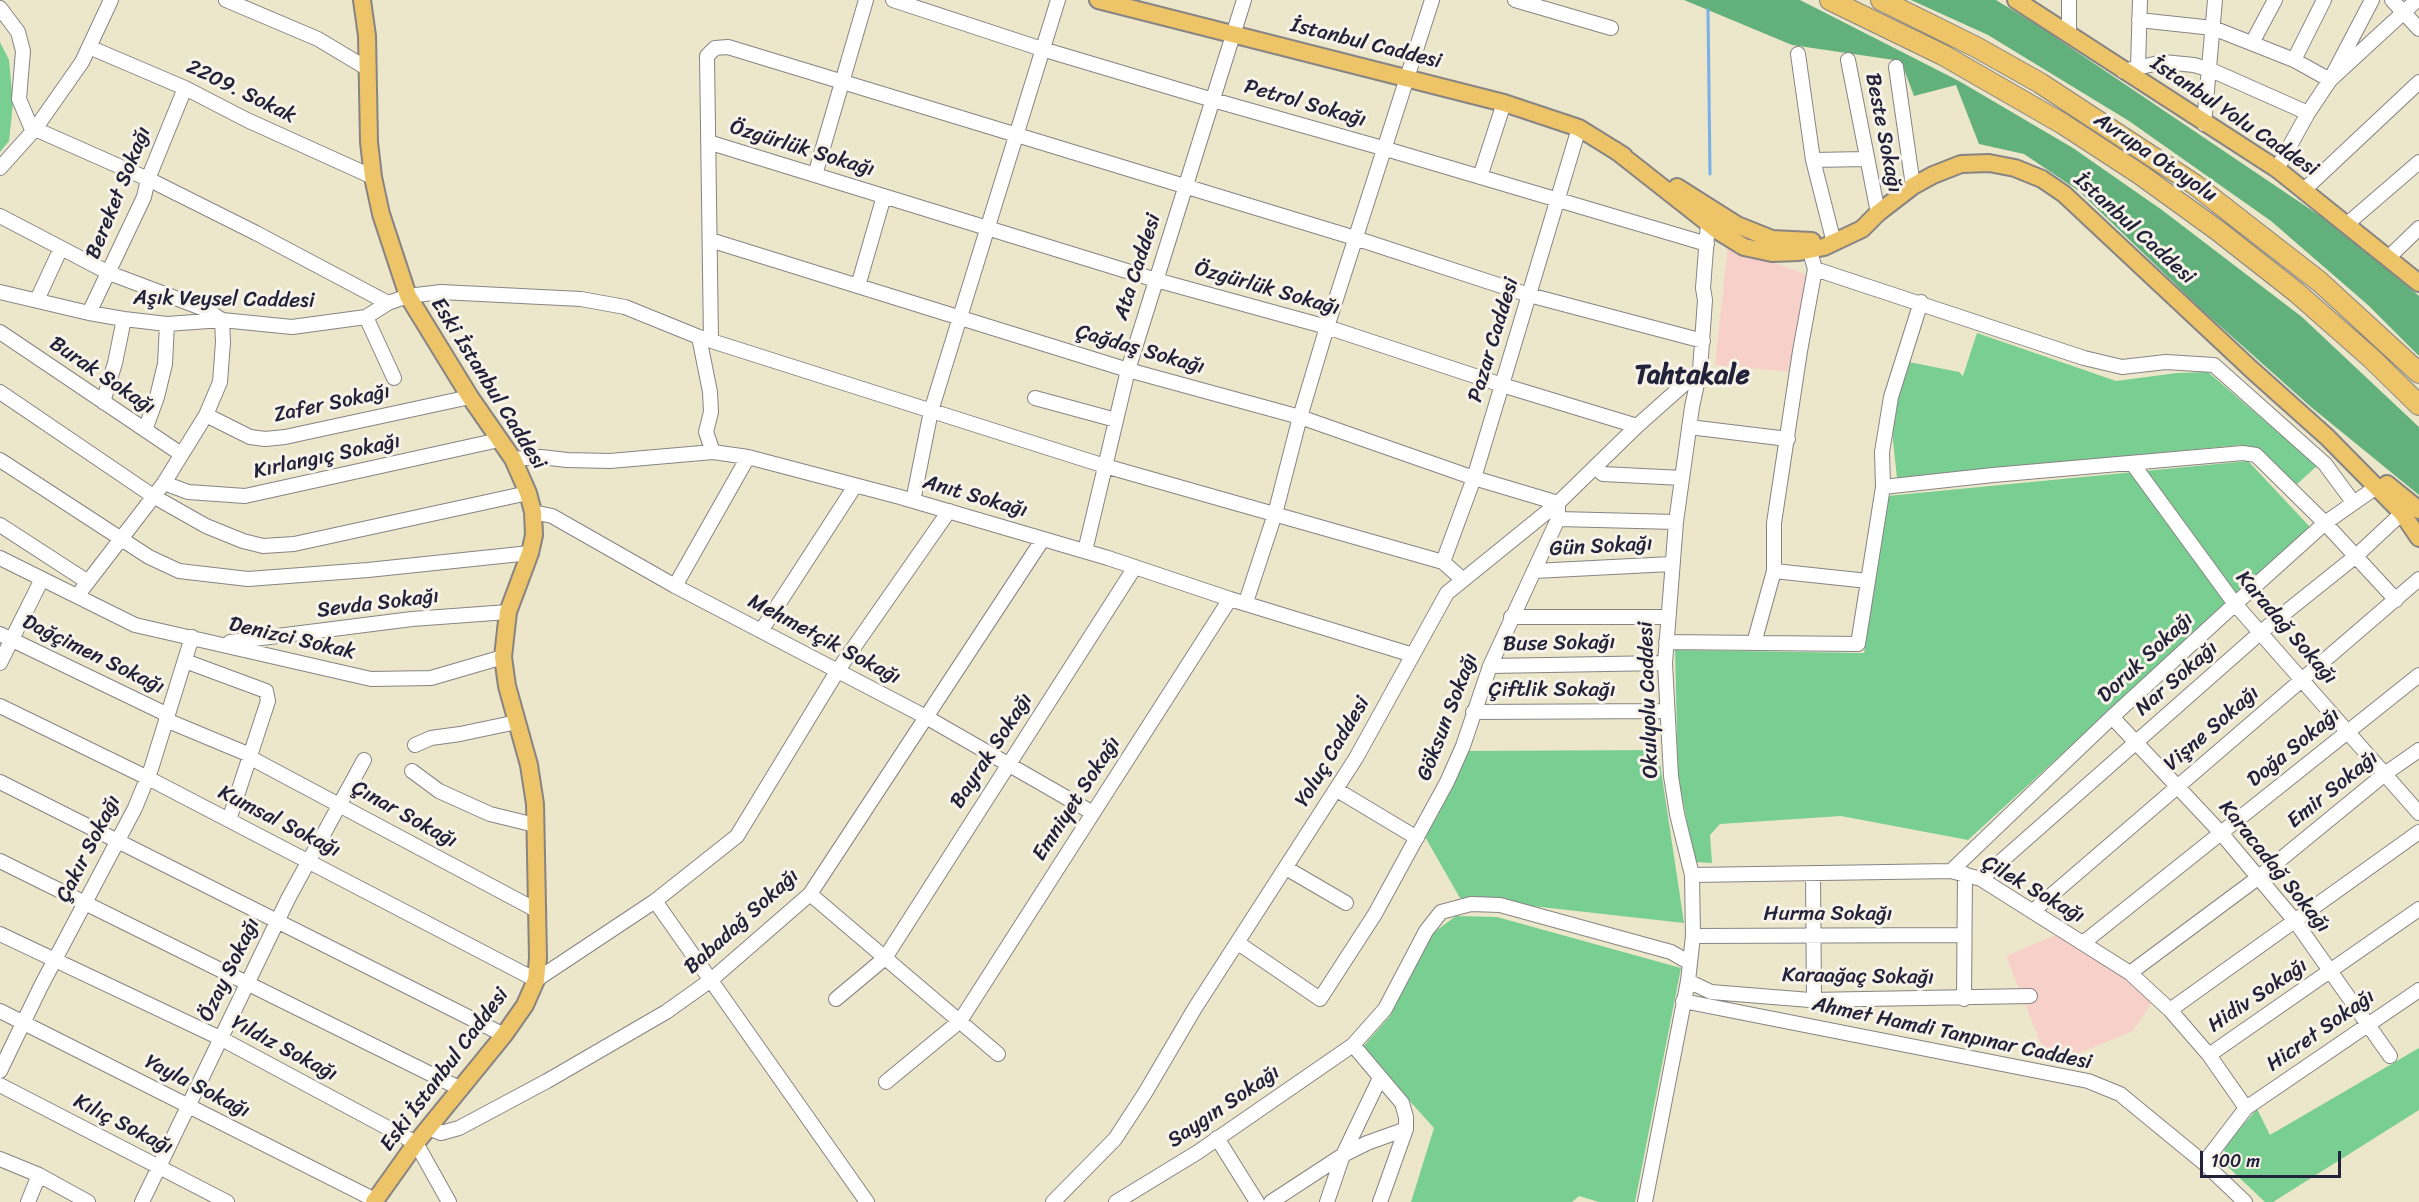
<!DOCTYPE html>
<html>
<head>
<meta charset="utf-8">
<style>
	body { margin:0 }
	#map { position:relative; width:2419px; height:1202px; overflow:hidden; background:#ece6cb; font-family:Sriracha,sans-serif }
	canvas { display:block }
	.scale { position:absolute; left:2200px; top:1151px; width:141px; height:27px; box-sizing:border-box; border:3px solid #22223b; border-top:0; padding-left:8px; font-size:18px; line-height:21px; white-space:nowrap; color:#22223b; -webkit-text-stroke:4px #f7f3e8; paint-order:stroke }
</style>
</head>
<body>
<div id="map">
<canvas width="2419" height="1202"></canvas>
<div class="scale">100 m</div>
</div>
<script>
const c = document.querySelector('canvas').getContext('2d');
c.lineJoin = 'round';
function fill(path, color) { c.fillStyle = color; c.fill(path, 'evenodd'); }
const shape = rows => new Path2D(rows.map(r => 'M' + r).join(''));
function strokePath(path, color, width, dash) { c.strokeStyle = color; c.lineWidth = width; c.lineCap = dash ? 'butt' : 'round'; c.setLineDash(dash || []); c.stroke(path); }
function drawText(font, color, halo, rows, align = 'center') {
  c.font = font + ' Sriracha,sans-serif'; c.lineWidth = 6; c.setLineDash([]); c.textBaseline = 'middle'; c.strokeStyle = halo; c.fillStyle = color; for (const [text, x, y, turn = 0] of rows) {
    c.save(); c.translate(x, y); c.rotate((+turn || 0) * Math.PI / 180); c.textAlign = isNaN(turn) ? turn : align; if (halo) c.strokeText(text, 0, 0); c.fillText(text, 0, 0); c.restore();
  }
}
const built = shape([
	[1728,245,1810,276,1794,372,1715,365],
	[2056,935,2133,983,2153,1001,2133,1031,2067,1058,2045,1054,2006,956]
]);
const green = shape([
	[0,42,9,60,13,103,9,141,0,152],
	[1977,333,2116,381,2177,373,2208,372,2317,466,2296,485,2259,451,2252,447,2241,445,1897,478,1891,422,1909,362,1959,372,1963,376],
	[2248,461,2310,527,1968,840,1841,816,1720,824,1710,835,1712,863,1695,862,1678,776,1675,650,1864,653,1887,496],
	[1658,750,1684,923,1460,898,1424,835,1466,751],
	[1456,916,1497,917,1681,968,1635,1202,1599,1202,1579,1196,1572,1202,1411,1202,1434,1128,1362,1048,1390,1016,1433,933],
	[2419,1048,2419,1110,2273,1202,2265,1202,2227,1166,2224,1147,2257,1109,2270,1135]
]);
const forest = shape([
	[1684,0,1800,0,1959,81,2073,148,2162,210,2302,317,2419,427,2419,495,2311,407,2200,308,2079,191,2024,154,1979,144,1956,85,1914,96,1901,61,1792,45],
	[1911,0,1996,0,2040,27,2341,230,2419,296,2419,356,2368,305,2271,221,2129,121,1988,35]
]);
const stream = shape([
	[1708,10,1710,174]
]);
const minor = shape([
	[226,0,318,39,368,69],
	[893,0,1042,49,1213,100,1386,149,1707,244],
	[1515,0,1611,28],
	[2069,0,2069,35],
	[2392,0,2419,29],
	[0,8,18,32,23,51,19,99,33,132],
	[2139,20,2213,28,2294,60,2330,80,2417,0],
	[2252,43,2275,0],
	[89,47,185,88,247,120,373,177],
	[1798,54,1813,160,1832,235],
	[1848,60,1878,213],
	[2294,60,2324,0],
	[1896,67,1913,186],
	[2138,67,2140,0],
	[2123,71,2163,62,2194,65,2211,70,2308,113],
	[2204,124,2215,0],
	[35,129,148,179,256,233,388,303],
	[708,142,1156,280,1327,327,1502,385,1637,426],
	[1813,160,1866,159],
	[0,168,35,129,82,62,111,0],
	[2277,169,2308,113,2330,80,2372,0],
	[815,175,866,0],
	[1480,177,1504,103],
	[2304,190,2419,82],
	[0,216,109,273,207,310,222,320,223,342,220,382,206,415,164,483,77,596],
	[2347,224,2419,162],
	[710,240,1128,370,1300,417,1474,478,1558,503,1558,519,1490,666,1463,746,1447,782,1375,914,1320,999,1238,943],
	[2388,258,2419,228],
	[1815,269,2084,358,2122,367,2166,362,2214,365,2325,464,2353,502],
	[858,286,884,196],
	[0,292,89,313,124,319,167,324,222,320,292,327,366,317,388,303,408,296,441,292,581,299,625,307,699,337,1105,466,1443,562,1462,579],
	[37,300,61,248],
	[89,313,144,197,148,179,185,88],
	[366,317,394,378],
	[0,332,181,454],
	[699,337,710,392,711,412,706,432,713,452],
	[711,341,707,56,715,48,728,47,1355,238,1529,295,1703,341],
	[0,392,153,496,206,526,243,541,263,546,294,544,528,493],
	[1035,398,1116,420],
	[103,402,115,363,124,319],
	[206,415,250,437,265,439,285,437,470,397],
	[1689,427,1788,439],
	[145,430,157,397,165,364,167,324],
	[513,459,541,457,567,460,610,461,713,452,748,457,900,497,1108,558,1230,599,1413,655],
	[0,460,149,557,179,571,248,579,368,570,530,553],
	[2132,463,2235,604,2419,813],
	[1595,467,1603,474,1682,478],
	[164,483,188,492,245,496,499,440],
	[1883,487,1993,475,2243,453,2256,455,2325,523,2396,600],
	[913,501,931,411,1058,0],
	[533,512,552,516,675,586,926,717,1093,813],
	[1558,519,1676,522],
	[0,525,88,582],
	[1085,551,1128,370,1244,0],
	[0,558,135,625,371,679,431,678,503,657],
	[1443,562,1474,478,1579,128],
	[1534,571,1671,564],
	[1774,571,1868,581],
	[675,586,748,457],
	[1246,602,1275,514,1300,417,1327,327,1432,0],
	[1511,617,1667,617],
	[761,631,855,486],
	[0,634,168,715],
	[230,642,412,619,508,612],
	[1666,642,1858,644,1883,487,1882,452,1891,397,1921,302],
	[1754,643,1774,571,1774,523,1800,351,1815,269,1807,241],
	[185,661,266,691,268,701,229,820],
	[0,663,42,579],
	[1490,666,1665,663],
	[0,706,148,778,536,980,655,901,737,836,838,670,949,511],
	[1473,712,1667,711],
	[2112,717,2221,833,2295,921,2390,1056],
	[166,720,250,755],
	[415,745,431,738,460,734,517,722],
	[249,757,538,911],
	[412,771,439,791,490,814,535,825],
	[0,782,504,1035],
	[1337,790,1417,838],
	[0,861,461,1089],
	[1286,868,1346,903],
	[1951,871,2112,717,2235,604,2325,523,2378,486],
	[1813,873,1814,1000],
	[1692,875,1951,871,1981,879,2130,973,2170,1010,2209,1055,2246,1108],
	[1981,879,2261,632,2356,556,2402,513],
	[810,894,998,1054],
	[655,901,867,1202],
	[2033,911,2419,579],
	[0,934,220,1038,416,1143,449,1202],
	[1693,936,1963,935],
	[2083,943,2419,675],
	[2130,973,2259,877,2386,773,2419,750],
	[1688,981,1711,992,1810,1000,2030,996],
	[836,999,885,958,1135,567],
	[1964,999,1965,874],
	[1683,1001,2088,1081,2120,1094,2204,1163,2245,1202],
	[2170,1010,2419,832],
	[0,1011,375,1200],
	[1353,1045,1402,1103,1406,1117,1406,1129,1380,1202],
	[2209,1055,2419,909],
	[0,1071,41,986,135,808,151,769,192,637],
	[886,1082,960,1021,1230,599],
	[0,1085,227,1202],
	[429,1128,441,1133,459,1128,547,1081,666,1012,711,980,810,894,1043,539],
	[1217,1138,1257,1202],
	[0,1159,39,1175,88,1202],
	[2204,1163,2246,1108,2419,990],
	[28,1202,39,1175],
	[142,1202,288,899,364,760],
	[1053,1202,1115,1139,1145,1093,1195,1008,1356,758,1447,593,1558,503,1637,426,1700,370],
	[1116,1202,1198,1152,1353,1045,1385,1009,1426,931,1441,912,1471,904,1500,905,1671,952,1690,963],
	[1271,1202,1343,1155,1367,1143,1406,1129],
	[1327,1202,1343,1155,1380,1078],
	[1645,1202,1688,981,1693,936,1692,875,1677,814,1671,776,1665,663,1676,522,1692,407,1700,370,1705,300,1703,288,1708,223]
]);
const major = shape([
	[362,0,367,36,369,142,373,177,381,214,408,296,470,397,513,459,528,493,533,512,534,535,530,553,508,612,503,657,507,686,529,765,535,804,538,958,536,980,525,1005,504,1035,416,1143,374,1202],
	[1098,0,1504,103,1579,128,1624,156],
	[2016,0,2277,169,2419,283],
	[1615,150,1718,231,1744,247,1772,253,1799,252,1824,247,1862,229,1878,213,1913,186,1933,175,1961,164,1989,163,2015,168,2042,179,2064,194,2251,369,2327,437,2402,513,2419,538],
	[1677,187,1737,225,1772,239,1812,241],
	[2387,484,2419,510]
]);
const highway = shape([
	[1830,0,1943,55,2063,124,2141,175,2217,230,2296,292,2371,358,2419,405],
	[1881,0,1976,47,2040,83,2194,184,2320,282,2419,373]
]);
const streetNames = [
	["İstanbul Caddesi",1366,44,14],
	["2209. Sokak",241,92,26],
	["Petrol Sokağı",1305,104,16],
	["İstanbul Yolu Caddesi",2234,117,34],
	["Beste Sokağı",1883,133,79],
	["Özgürlük Sokağı",802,149,17],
	["Avrupa Otoyolu",2155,158,34],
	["Bereket Sokağı",119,193,-68],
	["İstanbul Caddesi",2134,229,42],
	["Ata Caddesi",1138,267,-72],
	["Özgürlük Sokağı",1267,289,16],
	["Aşık Veysel Caddesi",224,300,1],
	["Pazar Caddesi",1494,340,-73],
	["Çağdaş Sokağı",1140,350,16],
	["Burak Sokağı",102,376,34],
	["Eski İstanbul Caddesi",488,384,58],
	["Zafer Sokağı",332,404,-12],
	["Kırlangıç Sokağı",327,457,-12],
	["Anıt Sokağı",975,497,16],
	["Gün Sokağı",1601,547,-3],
	["Sevda Sokağı",378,604,-7],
	["Karadağ Sokağı",2286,628,49],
	["Denizci Sokak",292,639,13],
	["Mehmetçik Sokağı",824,640,28],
	["Buse Sokağı",1559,644,-1],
	["Dağçimen Sokağı",93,655,26],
	["Doruk Sokağı",2146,658,-43],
	["Nar Sokağı",2177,679,-41],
	["Çiftlik Sokağı",1552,691],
	["Okulyolu Caddesi",1649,700,-92],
	["Göksun Sokağı",1448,717,-69],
	["Vişne Sokağı",2212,729,-41],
	["Doğa Sokağı",2294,748,-39],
	["Bayrak Sokağı",992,751,-57],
	["Yoluç Caddesi",1333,752,-59],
	["Emir Sokağı",2333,790,-39],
	["Emniyet Sokağı",1077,799,-57],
	["Çınar Sokağı",404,815,29],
	["Kumsal Sokağı",279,822,27],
	["Çakır Sokağı",89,849,-63],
	["Karacadağ Sokağı",2274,867,51],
	["Çilek Sokağı",2033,890,30],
	["Hurma Sokağı",1828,915],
	["Babadağ Sokağı",742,922,-42],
	["Özay Sokağı",230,970,-64],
	["Karaağaç Sokağı",1858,977,1],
	["Hidiv Sokağı",2258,996,-34],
	["Hicret Sokağı",2321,1031,-35],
	["Ahmet Hamdi Tanpınar Caddesi",1952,1034,12],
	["Yıldız Sokağı",284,1049,28],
	["Eski İstanbul Caddesi",445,1070,-53],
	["Yayla Sokağı",197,1087,27],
	["Saygın Sokağı",1224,1107,-34],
	["Kılıç Sokağı",123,1125,27]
];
const districtNames = [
	["Tahtakale",1692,376]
];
fill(built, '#f7d1c9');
fill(green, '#79ce92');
fill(forest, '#62b17c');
strokePath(stream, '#7ab0e8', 3);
strokePath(minor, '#878483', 16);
strokePath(major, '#878483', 20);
strokePath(highway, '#878483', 22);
strokePath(minor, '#fff', 14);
strokePath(major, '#eec469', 16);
strokePath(highway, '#eec469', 20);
drawText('21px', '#22223b', '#f7f3e8', streetNames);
drawText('bold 27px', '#22223b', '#f7f3e8', districtNames);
</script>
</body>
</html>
